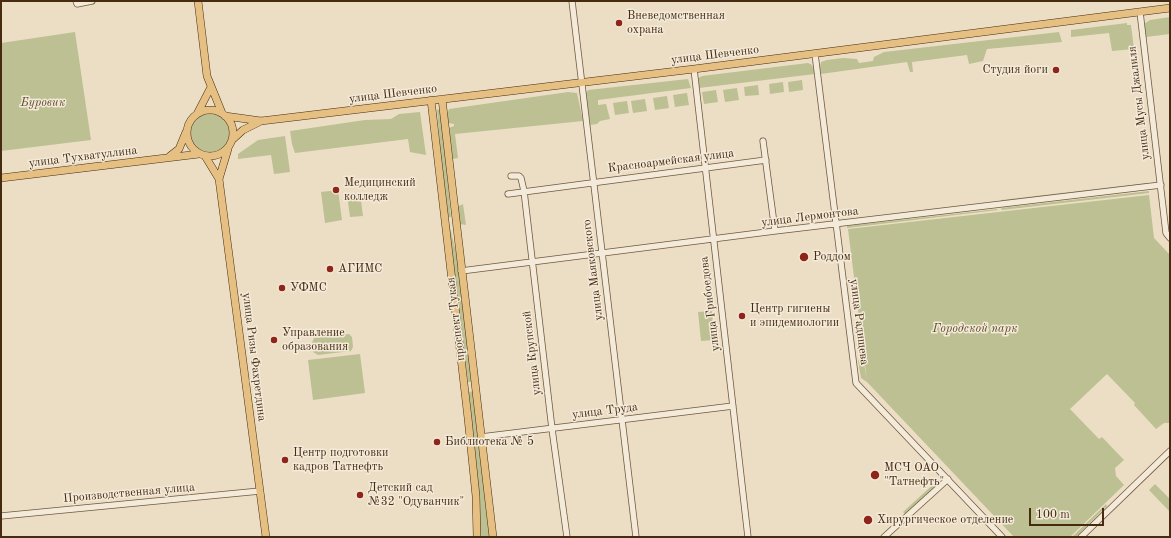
<!DOCTYPE html>
<html>
<head>
<meta charset="utf-8">
<style>
	body { margin:0 }
	#map { position:relative; width:1171px; height:538px; overflow:hidden; background:#ecdec5; font-family:"Old Standard TT",serif }
	canvas { display:block }
	.frame { position:absolute; inset:0; border:2px solid #472b11; pointer-events:none }
	.scale { position:absolute; left:1029px; top:508px; width:75px; height:18px; box-sizing:border-box; border:2px solid #472b11; border-top:0; padding-left:5px; font-size:12px; line-height:14px; white-space:nowrap; color:#472b11; -webkit-text-stroke:3px #f3ead9; paint-order:stroke }
</style>
</head>
<body>
<div id="map">
<canvas width="1171" height="538"></canvas>
<div class="frame"></div>
<div class="scale">100 m</div>
</div>
<script>
const c = document.querySelector('canvas').getContext('2d');
c.lineJoin = 'round';
function fill(path, color) { c.fillStyle = color; c.fill(path, 'evenodd'); }
const shape = rows => new Path2D(rows.map(r => 'M' + r).join(''));
function strokePath(path, color, width, dash) { c.strokeStyle = color; c.lineWidth = width; c.lineCap = dash ? 'butt' : 'round'; c.setLineDash(dash || []); c.stroke(path); }
function drawText(font, color, halo, rows, align = 'center') {
  c.font = font + ' "Old Standard TT",serif'; c.lineWidth = 3; c.setLineDash([]); c.textBaseline = 'middle'; c.strokeStyle = halo; c.fillStyle = color; for (const [text, x, y, turn = 0] of rows) {
    c.save(); c.translate(x, y); c.rotate((+turn || 0) * Math.PI / 180); c.textAlign = isNaN(turn) ? turn : align; if (halo) c.strokeText(text, 0, 0); c.fillText(text, 0, 0); c.restore();
  }
}
const green = shape([
	[1170,17,1170,34,1146,37,1144,24,1150,20],
	[1127,23,1127,25,1131,25,1134,49,1112,51,1109,33,1071,37,1071,30],
	[75,32,91,140,1,151,1,43],
	[1059,32,1062,42,987,49,983,61,969,64,967,55,912,62,913,72,910,72,907,62,821,74,820,67,821,62,827,60,843,58,857,59,859,63,873,61,874,57,884,52],
	[808,63,812,65,815,74,699,88,697,83,697,79,702,76],
	[688,79,691,88,598,100,598,105,606,104,610,119,600,121,597,124,590,125,586,93,588,90],
	[802,80,803,90,789,92,788,82],
	[783,82,784,92,770,94,769,84],
	[758,85,759,95,745,96,744,87],
	[737,88,739,100,725,102,723,90],
	[716,90,718,102,704,104,702,92],
	[568,92,577,93,583,121,455,134,458,158,453,159,449,128,454,126,454,124,448,123,447,114,449,109],
	[687,93,689,105,675,107,673,95],
	[667,96,669,108,655,110,653,98],
	[645,99,647,111,633,113,631,101],
	[627,101,629,113,615,115,613,103],
	[437,109,441,111,451,217,446,217],
	[420,112,426,155,410,152,408,139,295,153,292,144,290,131,365,120,391,119,399,114],
	'190 134a20 20 0 1 1 40 0a20 20 0 1 1-40 0Z',
	[285,136,290,172,274,174,271,155,238,159,238,154,258,140],
	[1147,183,1148,185,1001,202,1001,200],
	[338,190,342,220,325,223,321,192],
	[1149,191,1149,193,1002,210,1001,208],
	[360,193,363,216,350,217,347,195],
	[1149,195,1154,238,1170,255,1170,423,1164,423,1156,429,1134,405,1135,403,1107,374,1070,409,1099,439,1102,437,1124,460,1115,468,1116,476,1124,485,1070,537,1014,537,867,382,861,378,858,361,863,357,867,381,848,229],
	[463,204,466,225,460,224,457,207],
	[997,209,998,210,847,228,847,226],
	[447,223,449,223,458,261,473,382,468,382],
	[712,311,714,340,701,341,698,312],
	[349,334,352,337,353,347,351,351,318,355,313,352,312,343,314,338],
	[360,354,365,393,313,400,308,360],
	[474,391,490,537,480,537,468,392],
	[938,480,939,482,936,486,905,514,903,512],
	[1155,484,1170,499,1170,512,1149,490],
	[1106,504,1107,506,1077,536,1072,537]
]);
const minor = shape([
	[76,1,77,4,92,1],
	[572,1,636,537],
	[1140,12,1166,233,1170,238],
	[815,54,856,383,1002,537],
	[694,69,748,537],
	[763,141,775,231],
	[511,176,519,176,521,178,524,191,552,429,567,537],
	[508,194,766,160],
	[461,271,775,231,1161,185],
	[481,437,733,406],
	[1,516,260,491],
	[884,537,948,479],
	[1081,537,1170,451]
]);
const major = shape([
	[198,1,207,76,222,113],
	[442,99,493,537],
	[431,100,468,418,476,496,477,537],
	'187 133a23 23 0 1 1 46 0a23 23 0 1 1-46 0Z',
	[197,114,211,87],
	[225,116,261,121,694,69,1170,8],
	[232,140,243,130,261,121],
	[228,149,219,179,266,537],
	[170,156,179,149,186,132],
	[205,156,219,179],
	[1,178,199,154]
]);
const markers = [
	[619,23,4,"#8f2418"],
	[1056,70,4,"#8f2418"],
	[336,190,4,"#8f2418"],
	[804,257,5,"#8f2418"],
	[330,269,4,"#8f2418"],
	[282,288,4,"#8f2418"],
	[742,316,4,"#8f2418"],
	[274,340,4,"#8f2418"],
	[437,442,4,"#8f2418"],
	[285,460,4,"#8f2418"],
	[875,475,5,"#8f2418"],
	[360,495,4,"#8f2418"],
	[868,520,5,"#8f2418"]
];
const poiNames = [
	["Вневедомственная",627,16],
	["охрана",627,30],
	["Студия йоги",1048,70,"right"],
	["Медицинский",344,183],
	["колледж",344,197],
	["Роддом",813,257],
	["АГИМС",338,269],
	["УФМС",290,288],
	["Центр гигиены",750,309],
	["и эпидемиологии",750,323],
	["Управление",282,333],
	["образования",282,347],
	["Библиотека № 5",445,442],
	["Центр подготовки",293,453],
	["кадров Татнефть",293,467],
	["МСЧ ОАО",884,468],
	["\"Татнефть\"",884,482],
	["Детский сад",368,488],
	["№32 \"Одуванчик\"",368,502],
	["Хирургическое отделение",877,520]
];
const streetNames = [
	["улица Шевченко",715,55,-7],
	["улица Шевченко",393,94,-7],
	["улица Мусы Джалиля",1139,103,-97],
	["улица Тухватуллина",83,157,-7],
	["Красноармейская улица",671,161,-7],
	["улица Лермонтова",810,217,-7],
	["улица Маяковского",593,270,-97],
	["улица Грибоедова",710,304,-97],
	["проспект Тукая",456,319,-97],
	["улица Радищева",859,322,83],
	["улица Крупской",532,353,-97],
	["улица Ризы Фахретдина",254,357,83],
	["улица Труда",605,411,-7],
	["Производственная улица",129,493,-5]
];
const parkNames = [
	["Буровик",43,103],
	["Городской парк",975,329]
];
fill(green, '#bcc092');
strokePath(minor, '#70583e', 7);
strokePath(major, '#472b11', 8);
strokePath(minor, '#f3ead9', 5.5);
strokePath(major, '#e6bf82', 7);
for (const [x, y, r, color] of markers) { const dot = new Path2D(); dot.arc(x, y, r, 0, 2 * Math.PI); c.fillStyle = color; c.fill(dot); strokePath(dot, '#f3ead9', 1.5); }
drawText('12px', '#472b11', '#f3ead9', poiNames, 'left');
drawText('12px', '#472b11', '#f3ead9', streetNames);
drawText('italic 12px', '#5e492b', '#f3ead9', parkNames);
</script>
</body>
</html>
